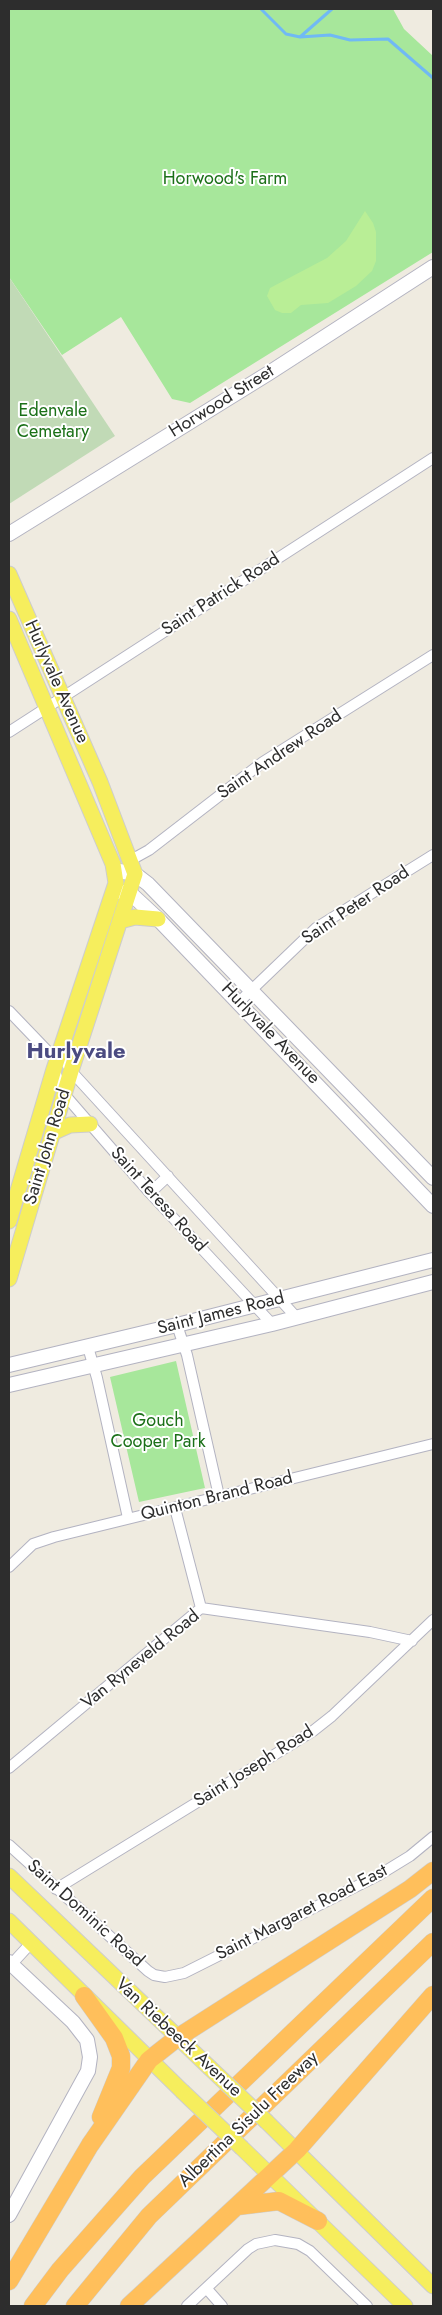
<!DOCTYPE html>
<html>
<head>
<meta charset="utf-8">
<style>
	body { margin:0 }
	#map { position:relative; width:442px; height:2315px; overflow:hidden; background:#efebe0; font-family:Jost,sans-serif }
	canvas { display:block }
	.frame { position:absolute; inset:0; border:10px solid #2d2d2d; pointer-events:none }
</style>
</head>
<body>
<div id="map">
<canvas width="442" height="2315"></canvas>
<div class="frame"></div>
</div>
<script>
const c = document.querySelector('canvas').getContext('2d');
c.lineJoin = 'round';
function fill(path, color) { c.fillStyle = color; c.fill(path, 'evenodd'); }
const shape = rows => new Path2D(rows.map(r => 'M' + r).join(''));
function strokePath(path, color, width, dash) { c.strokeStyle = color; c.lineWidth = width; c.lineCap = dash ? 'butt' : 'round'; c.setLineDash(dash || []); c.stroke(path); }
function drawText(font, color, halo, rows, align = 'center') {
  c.font = font + ' Jost,sans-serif'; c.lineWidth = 4; c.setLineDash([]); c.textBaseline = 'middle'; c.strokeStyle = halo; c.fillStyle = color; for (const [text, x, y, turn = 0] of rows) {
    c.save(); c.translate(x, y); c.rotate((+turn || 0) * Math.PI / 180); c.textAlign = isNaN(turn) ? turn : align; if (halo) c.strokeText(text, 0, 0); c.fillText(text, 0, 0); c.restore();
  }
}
const green = shape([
	[9,9,393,9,404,29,433,56,433,252,190,403,172,399,121,317,62,355,9,277],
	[176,1361,205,1488,139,1502,110,1377]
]);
const cemetery = shape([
	[9,277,115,436,9,504]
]);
const pitch = shape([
	[365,211,373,223,376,232,376,261,372,271,356,286,328,303,301,305,291,313,282,313,275,310,267,296,270,288,327,258,346,241]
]);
const stream = shape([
	[261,9,286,34,300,37,332,9],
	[300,37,330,35,350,40,388,39,433,78]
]);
const street = shape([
	[9,732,433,458],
	[131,860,149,850,263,762,433,655],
	[239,1002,316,928,433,855],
	[9,1011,57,1061],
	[60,1052,71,1071,297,1318],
	[54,1070,64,1094,150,1193,272,1324],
	[150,1193,168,1176],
	[177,1325,187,1355,219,1496],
	[88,1347,97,1378,128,1518],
	[175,1508,201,1608],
	[9,1567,33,1544,54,1537,433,1444],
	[9,1768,201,1608,370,1632,412,1641],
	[9,1845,148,1971,154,1975,165,1977,184,1973,379,1875,410,1856,433,1837],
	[56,1889,313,1731,332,1716,433,1620],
	[9,1967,31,1943],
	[207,2289,222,2306],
	[187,2306,248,2249,256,2244,275,2240,298,2244,310,2251,367,2306]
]);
const secondary = shape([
	[9,534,269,373,433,267],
	[114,870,135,874,148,884,433,1178],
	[114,891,130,893,158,919,433,1206],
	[9,1365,177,1325,433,1260],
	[9,1385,272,1324,433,1282],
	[9,1962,73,2022,87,2040,90,2057,88,2071,9,2215]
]);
const primary = shape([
	[9,574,100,782,135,874,71,1071,9,1279],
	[9,619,113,864,116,883,54,1069,9,1221],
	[120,921,135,917,158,919],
	[52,1133,70,1125,90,1124],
	[9,1876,209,2067],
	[9,1921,182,2091],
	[267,2122,433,2286],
	[242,2148,405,2306]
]);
const highway = shape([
	[84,1996,114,2038,121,2056,121,2068,101,2117],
	[238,2206,279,2201,318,2221],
	[9,2281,90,2145,149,2060,177,2038,410,1889,433,1871],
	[33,2306,60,2270,142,2177,433,1898],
	[75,2306,149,2216,433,1942],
	[129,2306,297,2150,433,1995]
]);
const primaryBridge = shape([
	[209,2067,267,2122],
	[182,2091,242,2148]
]);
const parkNames = [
	["Horwood's Farm",225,180],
	["Edenvale",53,412],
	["Cemetary",53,433],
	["Gouch",158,1422],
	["Cooper Park",158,1443]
];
const streetNames = [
	["Horwood Street",222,402,-32],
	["Saint Patrick Road",221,595,-33],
	["Hurlyvale Avenue",56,682,66],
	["Saint Andrew Road",280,755,-34],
	["Saint Peter Road",356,906,-34],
	["Hurlyvale Avenue",270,1034,46],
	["Saint John Road",48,1147,-73],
	["Saint Teresa Road",158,1200,48],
	["Saint James Road",221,1314,-14],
	["Quinton Brand Road",217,1497,-14],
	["Van Ryneveld Road",141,1660,-39],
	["Saint Joseph Road",254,1767,-32],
	["Saint Margaret Road East",302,1913,-27],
	["Saint Dominic Road",85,1914,42],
	["Van Riebeeck Avenue",178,2038,43],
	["Albertina Sisulu Freeway",249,2120,-44]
];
const districtNames = [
	["Hurlyvale",76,1053]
];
fill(green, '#a7e79b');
fill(cemetery, '#c1dab6');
fill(pitch, '#b9ee96');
strokePath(stream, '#70b9f4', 3);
strokePath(street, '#b3b3c1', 12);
strokePath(secondary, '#b3b3c1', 16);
strokePath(primary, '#cdcdcd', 17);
strokePath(highway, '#cdcdcd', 19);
strokePath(street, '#fff', 10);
strokePath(secondary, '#fff', 14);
strokePath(primary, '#f6ee5d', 15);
strokePath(highway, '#ffbf5b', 18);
strokePath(primaryBridge, '#cdcdcd', 17, []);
strokePath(primaryBridge, '#f6ee5d', 15);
drawText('18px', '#1b7018', '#fff', parkNames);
drawText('18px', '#2d2d2d', '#fff', streetNames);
drawText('bold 22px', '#4b4b81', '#fff', districtNames);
</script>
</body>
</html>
